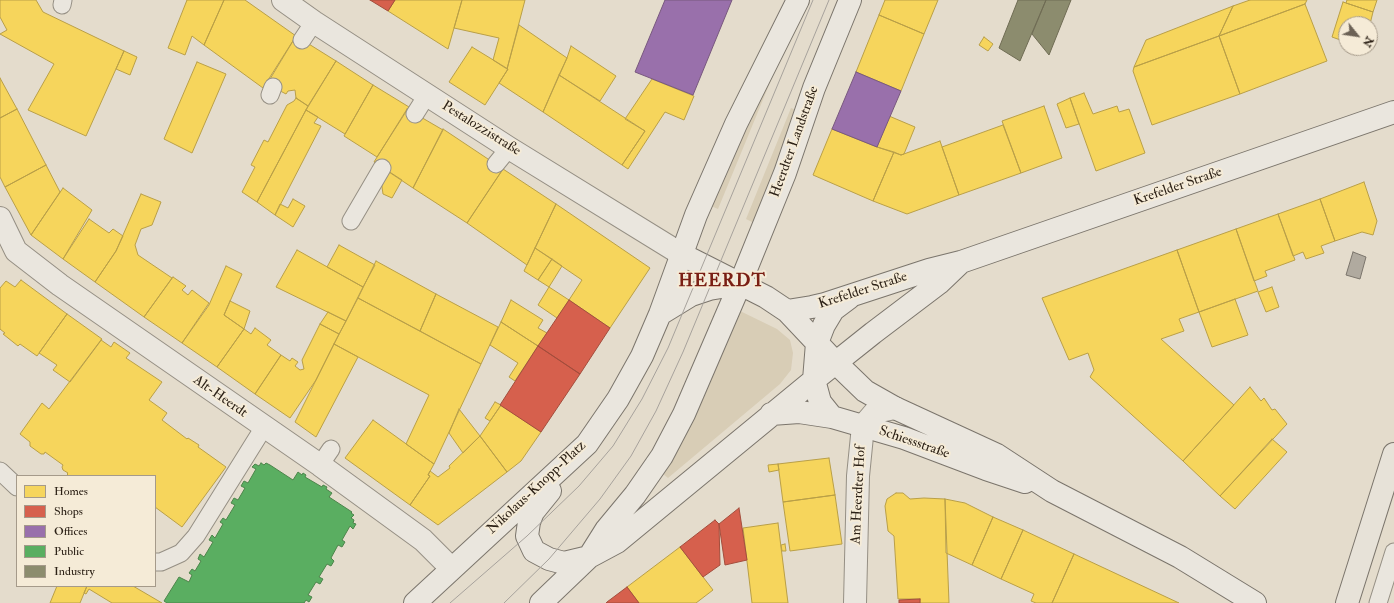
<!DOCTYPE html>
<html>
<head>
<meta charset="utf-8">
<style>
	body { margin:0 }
	#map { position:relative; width:1394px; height:603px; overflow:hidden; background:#e4dccc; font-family:"IM FELL Double Pica",serif }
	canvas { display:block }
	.legend { position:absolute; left:16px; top:475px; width:140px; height:112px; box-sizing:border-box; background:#f5ebd7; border:1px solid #a59a8a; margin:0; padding:5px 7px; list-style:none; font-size:12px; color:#2c2116 }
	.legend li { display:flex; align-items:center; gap:8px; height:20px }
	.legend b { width:20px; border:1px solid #a59a8a }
	.north { position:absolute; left:1338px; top:16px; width:40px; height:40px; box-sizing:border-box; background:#f5ebd7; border:1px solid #a59a8a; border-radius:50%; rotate:120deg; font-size:11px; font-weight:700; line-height:16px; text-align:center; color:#2c2116 }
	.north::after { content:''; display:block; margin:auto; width:14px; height:18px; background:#6c6256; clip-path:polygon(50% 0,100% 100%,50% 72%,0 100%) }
</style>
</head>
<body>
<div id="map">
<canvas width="1394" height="603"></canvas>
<ul class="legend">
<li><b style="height:11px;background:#f6d55c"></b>Homes</li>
<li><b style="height:11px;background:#d6604d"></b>Shops</li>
<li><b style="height:11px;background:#9970ab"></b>Offices</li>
<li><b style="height:11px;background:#5aae61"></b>Public</li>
<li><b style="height:11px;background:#8c8c6e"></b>Industry</li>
</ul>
<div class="north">N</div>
</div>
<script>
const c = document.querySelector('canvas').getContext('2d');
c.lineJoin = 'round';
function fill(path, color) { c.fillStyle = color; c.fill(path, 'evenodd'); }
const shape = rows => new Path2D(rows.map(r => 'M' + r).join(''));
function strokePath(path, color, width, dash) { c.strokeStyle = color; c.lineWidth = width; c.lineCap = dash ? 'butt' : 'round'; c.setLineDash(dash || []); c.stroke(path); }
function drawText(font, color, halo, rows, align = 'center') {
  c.font = font + ' "IM FELL Double Pica",serif'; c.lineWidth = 4; c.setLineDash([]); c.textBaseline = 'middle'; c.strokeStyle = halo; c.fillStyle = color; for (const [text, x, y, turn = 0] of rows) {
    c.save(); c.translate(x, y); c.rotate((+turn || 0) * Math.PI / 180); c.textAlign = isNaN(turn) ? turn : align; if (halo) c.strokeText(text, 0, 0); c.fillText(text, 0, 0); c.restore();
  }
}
const green = shape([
	[776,68,718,209,711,206,732,152],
	[791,108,796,110,776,171,754,223,746,219],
	[738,310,777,329,790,340,793,353,791,370,780,384,668,478,662,473]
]);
const homes = shape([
	[0,0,36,0,43,12,124,51,86,136,28,110,54,64,0,34,7,30,0,17,0,0],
	[187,0,224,0,204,45,192,36,185,55,168,48,187,0],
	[224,0,245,0,296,36,263,88,204,45,224,0],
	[395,0,462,0,448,49,388,11,395,0],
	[462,0,525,0,507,69,493,60,499,38,454,28,462,0],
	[885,0,938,0,924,34,879,15,885,0],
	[1250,0,1307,0,1305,4,1219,36,1233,6,1250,0],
	[1347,0,1377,0,1373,12,1346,3,1347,0],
	[1343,2,1373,12,1370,24,1346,24,1346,42,1332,37,1343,2],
	[1305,4,1327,61,1240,94,1219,36,1305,4],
	[1233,6,1219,36,1134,67,1146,40,1233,6],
	[879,15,924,34,901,91,856,72,879,15],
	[519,25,567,58,543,112,499,83,508,69,507,69,519,25],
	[296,36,336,61,308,106,296,98,295,90,288,91,286,94,267,84,296,36],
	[1219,36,1240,94,1152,125,1133,71,1134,67,1219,36],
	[984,37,993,44,988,51,979,45,984,37],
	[571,46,616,76,600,101,559,75,567,58,571,46],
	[472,47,508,69,485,105,449,82,472,47],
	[124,51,137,57,130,75,116,69,124,51],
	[336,61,373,85,345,134,306,110,336,61],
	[197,62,226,74,192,153,164,139,197,62],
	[559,75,645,131,622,165,543,112,559,75],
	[0,78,17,109,0,118,0,78],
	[652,79,694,96,684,120,665,112,628,169,622,165,645,131,625,119,652,79],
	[373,85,409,107,377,157,344,136,373,85],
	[1084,93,1093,114,1117,106,1119,112,1129,109,1145,153,1096,171,1070,98,1084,93],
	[296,98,308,106,257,202,242,192,255,167,251,165,264,140,268,142,287,105,294,101,296,98],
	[1070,98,1079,124,1066,128,1057,104,1070,98],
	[1044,106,1062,158,1021,173,1002,121,1044,106],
	[17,109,46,165,5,187,0,177,0,118,17,109],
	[407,109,443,130,413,188,374,162,407,109],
	[306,110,318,117,314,123,321,126,275,215,257,202,306,110],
	[889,116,915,127,904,154,901,155,877,147,889,116],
	[1003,125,1021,173,959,195,942,147,1003,125],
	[443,129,503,169,467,223,413,188,443,129],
	[832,129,877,147,894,152,873,201,813,175,832,129],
	[940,141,959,195,907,214,873,201,894,152,901,155,940,141],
	[46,165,60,192,31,235,5,187,46,165],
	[503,169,556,204,527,265,467,223,503,169],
	[388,171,402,180,392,198,383,194,381,180,388,171],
	[1364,182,1377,221,1373,235,1362,232,1335,241,1320,199,1364,182],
	[63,188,92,210,63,259,31,235,63,188],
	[141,194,161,202,152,225,141,229,135,245,138,255,172,278,144,317,95,282,116,251,141,194],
	[293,199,305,206,293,227,275,215,280,204,288,208,293,199],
	[1320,199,1335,241,1321,246,1324,253,1306,259,1303,252,1293,256,1278,214,1320,199],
	[556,204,650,268,610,328,569,300,582,280,535,248,556,204],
	[1278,214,1295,260,1265,271,1267,276,1254,281,1236,229,1278,214],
	[89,219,109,233,113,229,123,236,116,251,95,282,63,259,89,219],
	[1236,229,1258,291,1199,312,1177,250,1236,229],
	[339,245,375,265,363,287,327,267,339,245],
	[535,248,552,259,538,280,524,271,535,248],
	[297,250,363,287,346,321,276,287,297,250],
	[1177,250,1199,312,1179,319,1184,331,1161,339,1234,405,1183,461,1090,377,1094,370,1088,353,1069,360,1042,298,1177,250],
	[552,259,562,266,549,287,538,280,552,259],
	[376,261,436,294,420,331,358,298,376,261],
	[226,266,242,274,224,315,244,329,217,367,182,343,209,305,226,266],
	[173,277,186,286,182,290,188,295,192,290,209,303,182,343,144,317,173,277],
	[21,280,67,314,37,356,20,344,18,346,3,334,5,333,0,329,0,288,6,281,15,287,21,280],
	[549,287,569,300,557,318,538,305,549,287],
	[1272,287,1279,307,1266,312,1258,292,1272,287],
	[436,294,498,327,481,364,420,331,436,294],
	[358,298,481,364,434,464,406,444,429,395,334,344,358,298],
	[1235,299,1248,335,1212,347,1199,312,1235,299],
	[511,300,543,320,538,328,547,333,538,346,501,322,511,300],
	[230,301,250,311,244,329,224,315,230,301],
	[328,312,346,321,339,334,320,324,328,312],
	[67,314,102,339,70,382,53,370,57,365,39,353,67,314],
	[501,322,538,346,515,381,509,377,518,363,490,345,501,322],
	[320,324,339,334,316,380,290,418,255,394,281,355,290,361,292,358,298,362,295,366,300,370,304,369,302,360,320,324],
	[255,328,271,340,267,345,281,355,255,394,217,367,244,329,251,334,255,328],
	[101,340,111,347,114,342,130,353,126,358,162,382,149,400,167,413,162,420,187,439,188,438,199,445,198,447,226,467,182,527,155,507,155,476,69,476,67,474,68,473,63,470,62,467,63,465,45,452,44,454,41,454,30,446,30,442,20,434,42,403,49,409,101,340],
	[334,344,358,357,316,437,295,422,334,344],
	[1250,387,1261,401,1264,398,1272,410,1275,409,1287,424,1220,496,1183,461,1250,387],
	[495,402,501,405,490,421,485,418,495,402],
	[501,405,541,432,521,461,507,472,480,436,501,405],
	[459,409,480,436,463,453,449,433,459,409],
	[373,420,434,464,428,475,430,476,410,505,345,458,373,420],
	[480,436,507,472,438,525,410,505,430,476,428,475,430,471,438,477,450,468,449,466,480,436],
	[1272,439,1287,452,1235,509,1220,496,1272,439],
	[829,458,835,495,783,502,778,464,829,458],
	[778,464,779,470,769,472,768,465,778,464],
	[896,493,903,493,910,499,924,498,945,499,949,603,920,603,920,599,898,599,894,536,888,531,885,506,887,499,896,493],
	[835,495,842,544,790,551,783,502,835,495],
	[945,499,965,503,993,517,972,565,946,553,945,499],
	[993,517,1023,530,1001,579,972,565,993,517],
	[778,523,788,603,752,603,743,528,778,523],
	[1023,530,1074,554,1052,603,1036,603,1031,601,1034,594,1001,579,1023,530],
	[785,544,786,551,782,551,781,545,785,544],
	[680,547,713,590,696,603,639,603,627,587,680,547],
	[1074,554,1179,603,1052,603,1074,554],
	[57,586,87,586,80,603,50,603,57,586],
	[87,586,133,586,162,603,112,603,89,589,86,594,84,593,87,586]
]);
const shops = shape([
	[370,0,395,0,388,11,370,0],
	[569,300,610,328,580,374,538,346,569,300],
	[538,346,580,374,541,432,500,405,538,346],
	[739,508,747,560,725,565,719,524,739,508],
	[715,520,719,524,720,565,703,577,680,547,715,520],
	[627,587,639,603,606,603,607,602,627,587],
	[920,599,920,603,899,603,899,600,920,599]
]);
const offices = shape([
	[665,0,732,0,693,95,635,72,665,0],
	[856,72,901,91,877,147,832,129,856,72]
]);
const public = shape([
	[261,463,264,465,266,463,270,465,293,480,298,472,302,475,303,473,306,475,305,477,322,487,323,485,327,487,326,489,332,493,329,497,352,512,351,513,354,515,351,518,354,520,353,523,356,524,353,529,350,526,342,540,345,542,342,547,338,545,331,558,334,561,331,566,327,564,319,577,323,579,320,584,316,582,308,595,312,597,309,602,306,600,304,603,167,603,164,601,179,577,189,582,192,575,189,573,192,569,195,571,201,561,198,559,200,554,204,557,213,542,209,540,212,535,215,538,223,524,220,522,223,518,226,520,235,505,231,503,234,498,238,500,245,488,241,486,244,481,248,483,256,469,252,467,255,464,259,466,261,463]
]);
const industry = shape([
	[1018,0,1046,0,1020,61,999,48,1018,0],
	[1046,0,1071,0,1049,55,1032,34,1046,0]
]);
const building = shape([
	[1353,252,1366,257,1360,279,1346,275,1353,252]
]);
const lane = shape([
	[62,5,63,0],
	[302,40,314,22],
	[270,95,273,87],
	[415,114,427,95],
	[496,164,509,148],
	[351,221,382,168],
	[320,465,331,449],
	[0,471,17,487],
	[155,562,161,562,181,553,196,536,264,427],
	[1378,603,1394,552]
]);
const street = shape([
	[283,0,314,22,509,148,681,254],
	[0,218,16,251,60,285,320,465,423,540,451,568],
	[855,603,858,476,863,426,875,412,895,408]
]);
const secondary = shape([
	[681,254,766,297,787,311,836,363,865,391,895,408,997,455,1052,491,1180,557,1255,603],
	[787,311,812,307,825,304,929,270,961,262,1394,112],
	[660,314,691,295,709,289,740,284],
	[771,414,799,412,832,417,904,438,986,469,1025,482],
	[832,417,820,402,814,380,817,343,824,325,833,310,849,298],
	[550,491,533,512,529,522,527,536,534,551,549,559,564,563,589,557,617,542,814,380,873,333,939,283,961,262],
	[415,603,587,444,618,399,642,356,660,314,696,215,736,124,798,0],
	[541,603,589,557,606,530,635,495,662,456,684,414,740,284,785,173,814,88,850,0]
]);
const highway = shape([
	[1347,603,1394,454]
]);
const tram = shape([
	[450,603,527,536,579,486,613,446,642,399,668,348,813,0],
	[504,603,549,559,600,499,631,456,656,411,683,352,829,0]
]);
const streetNames = [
	["Pestalozzistraße",481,129,32],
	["Heerdter Landstraße",795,142,-70],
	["Krefelder Straße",1178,187,-19],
	["Krefelder Straße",863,291,-18],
	["Alt-Heerdt",220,397,35],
	["Schiessstraße",914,443,19],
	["Nikolaus-Knopp-Platz",537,488,-43],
	["Am Heerdter Hof",859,495,-87]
];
const districtNames = [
	["HEERDT",722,282]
];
fill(green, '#d8cdb6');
fill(homes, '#f6d55c');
strokePath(homes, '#b99f47', 1);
fill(shops, '#d6604d');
strokePath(shops, '#a34d3c', 1);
fill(offices, '#9970ab');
strokePath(offices, '#78587e', 1);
fill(public, '#5aae61');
strokePath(public, '#4c844a', 1);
fill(industry, '#8c8c6e');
strokePath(industry, '#6f6c54', 1);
fill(building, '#b0aa9f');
strokePath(building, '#7b756c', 1);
strokePath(lane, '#958f84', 19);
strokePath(street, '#958f84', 24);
strokePath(secondary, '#7b756c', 24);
strokePath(highway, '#7b756c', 24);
strokePath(lane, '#eae6de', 17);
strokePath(street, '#eae6de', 22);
strokePath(secondary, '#eae6de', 22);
strokePath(highway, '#e7e2d8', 22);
strokePath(tram, '#a7a29c', 1);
drawText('14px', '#2c2116', '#f5ebd7', streetNames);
c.letterSpacing = '1px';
drawText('bold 18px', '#7a1f14', '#f5ebd7', districtNames);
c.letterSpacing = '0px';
</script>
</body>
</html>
